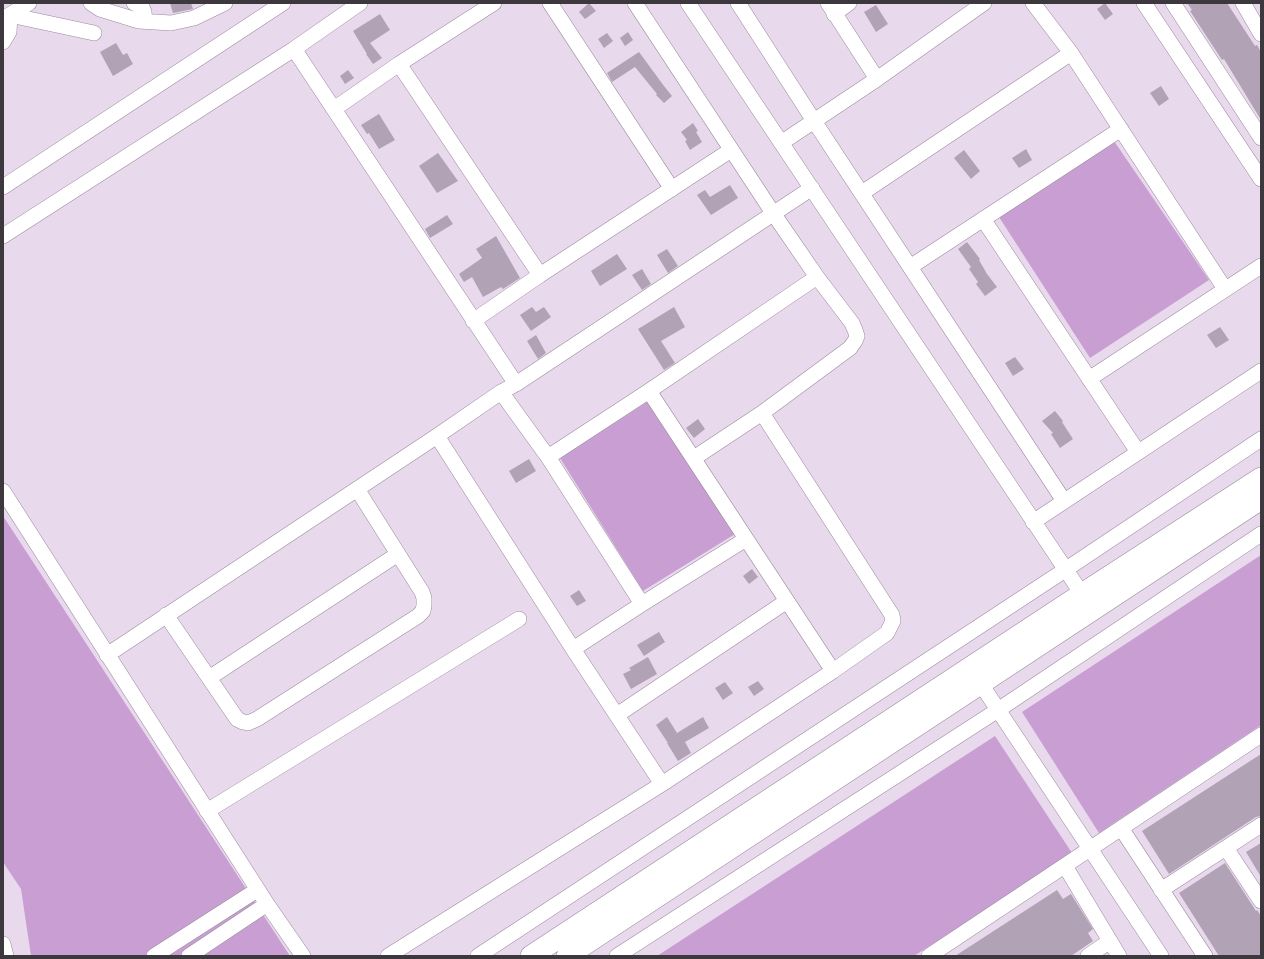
<!DOCTYPE html>
<html>
<head>
<meta charset="utf-8">
<style>
	body { margin:0 }
	#map { position:relative; width:1264px; height:959px; overflow:hidden; background:#e9d9ed; font-family:"PT Sans Narrow",sans-serif }
	canvas { display:block }
	.frame { position:absolute; inset:0; border:4px solid #3d373e; pointer-events:none }
</style>
</head>
<body>
<div id="map">
<canvas width="1264" height="959"></canvas>
<div class="frame"></div>
</div>
<script>
const c = document.querySelector('canvas').getContext('2d');
c.lineJoin = 'round';
function fill(path, color) { c.fillStyle = color; c.fill(path, 'evenodd'); }
const shape = rows => new Path2D(rows.map(r => 'M' + r).join(''));
function strokePath(path, color, width, dash) { c.strokeStyle = color; c.lineWidth = width; c.lineCap = dash ? 'butt' : 'round'; c.setLineDash(dash || []); c.stroke(path); }
const green = shape([
	[1114,141,1209,280,1090,358,999,217],
	[647,402,735,534,643,591,560,458],
	[3,516,290,956,31,956,21,889,3,862],
	[1261,555,1261,725,1099,833,1022,712],
	[995,736,1072,853,914,956,657,956]
]);
const building = shape([
	[170,3,191,3,193,9,173,13],
	[589,3,596,11,585,19,579,12],
	[1105,3,1113,14,1105,20,1097,9],
	[1187,3,1227,3,1255,46,1257,45,1261,52,1261,120,1224,59,1222,60,1190,11,1192,10],
	[876,5,888,24,876,32,864,12],
	[380,14,390,30,370,43,382,58,373,64,366,54,367,54,353,31],
	[628,32,633,40,625,46,620,38],
	[607,33,613,41,604,48,598,39],
	[116,43,123,55,127,53,133,64,113,76,100,52],
	[639,52,664,86,672,96,664,103,656,95,657,94,635,67,612,82,607,73],
	[348,70,354,78,345,84,340,76],
	[1161,86,1169,99,1159,106,1150,93],
	[379,114,395,140,379,149,369,133,367,134,361,125],
	[693,123,698,131,696,132,702,142,690,150,685,141,687,140,681,132],
	[1026,149,1032,160,1019,168,1012,158],
	[964,150,980,171,971,179,954,158],
	[438,153,458,181,437,193,419,166],
	[730,185,738,198,711,215,697,195,705,190,710,197],
	[447,215,453,224,430,238,425,229],
	[496,236,520,278,503,289,501,287,483,297,472,277,464,282,459,274,482,258,476,249],
	[967,242,980,259,979,260,987,274,997,287,985,296,976,284,978,282,969,269,971,267,958,249],
	[667,249,678,266,668,273,657,255],
	[617,254,627,269,600,286,591,271],
	[642,269,651,284,642,290,632,275],
	[532,307,536,312,544,307,551,317,531,331,520,315],
	[674,307,685,327,661,341,675,363,664,370,638,329],
	[1220,327,1229,340,1216,348,1207,335],
	[536,335,546,353,538,359,527,341],
	[1015,357,1024,369,1013,376,1005,363],
	[1055,411,1063,421,1062,422,1073,439,1060,448,1051,434,1053,433,1042,421],
	[698,419,705,429,694,438,686,428],
	[529,459,536,471,516,483,509,471],
	[752,569,758,577,749,584,743,576],
	[579,590,586,601,577,606,570,596],
	[659,632,665,642,644,656,637,645],
	[648,657,657,674,631,689,623,674,631,670,629,668],
	[758,681,764,689,754,696,748,687],
	[725,682,733,693,723,700,715,688],
	[667,717,677,733,703,717,709,728,685,742,691,753,678,761,667,743,668,743,656,725],
	[1261,754,1261,816,1256,817,1169,874,1142,831],
	[1261,843,1261,877,1246,852],
	[1225,863,1256,911,1257,910,1261,916,1261,956,1219,956,1179,893],
	[1057,890,1063,899,1071,894,1093,929,1088,933,1093,941,1071,956,955,956]
]);
const street = shape([
	[91,3,100,9,139,21,171,23,194,18,225,3],
	[134,3,142,7,144,12,145,21],
	[550,3,672,189],
	[635,3,773,213,817,277,852,323,855,330,857,336,855,341,850,348,762,413,694,458],
	[688,3,1082,594],
	[738,3,814,121,1064,501],
	[828,3,877,79],
	[1033,3,1071,53,1225,289],
	[1144,3,1261,179],
	[1173,3,1261,138],
	[1243,3,1261,34],
	[834,14,849,3],
	[6,17,29,3],
	[3,42,9,32,10,15,94,33],
	[294,49,516,384],
	[399,64,540,275],
	[334,109,399,64,494,3],
	[781,143,877,79,984,3],
	[3,187,283,3],
	[862,193,1071,53],
	[983,219,1138,452],
	[3,236,294,49,360,3],
	[910,267,1121,129],
	[473,321,540,275,731,150],
	[1089,379,1261,266],
	[649,391,833,671],
	[501,392,548,457,642,604],
	[437,436,573,649,662,784],
	[548,457,649,391,817,277],
	[3,491,267,904,303,956],
	[1033,522,1261,371],
	[166,615,237,719,243,722,248,723,257,719,418,616,423,611,424,605,424,598,422,592,357,489],
	[573,649,642,604,746,539],
	[107,655,437,436,501,392,516,384,812,188],
	[975,675,1161,956],
	[209,678,398,554],
	[617,715,787,601],
	[207,811,519,619],
	[1121,828,1205,956],
	[1226,848,1261,901],
	[1065,866,1119,956],
	[1161,890,1261,825],
	[3,944,6,956],
	[154,956,257,890],
	[189,956,267,904],
	[388,956,662,784,833,671,887,633,893,621,892,615,762,413],
	[478,956,1065,570,1261,439],
	[617,956,998,710,1261,534],
	[929,956,1261,735],
	[1088,956,1110,941]
]);
const secondary = shape([
	[531,956,1082,594,1261,478],
	[567,956,1261,499]
]);
fill(green, '#c99ed3');
fill(building, '#b1a2b5');
strokePath(street, '#998b9c', 16);
strokePath(secondary, '#998b9c', 22);
strokePath(street, '#fff', 15);
strokePath(secondary, '#fff', 21);
</script>
</body>
</html>
